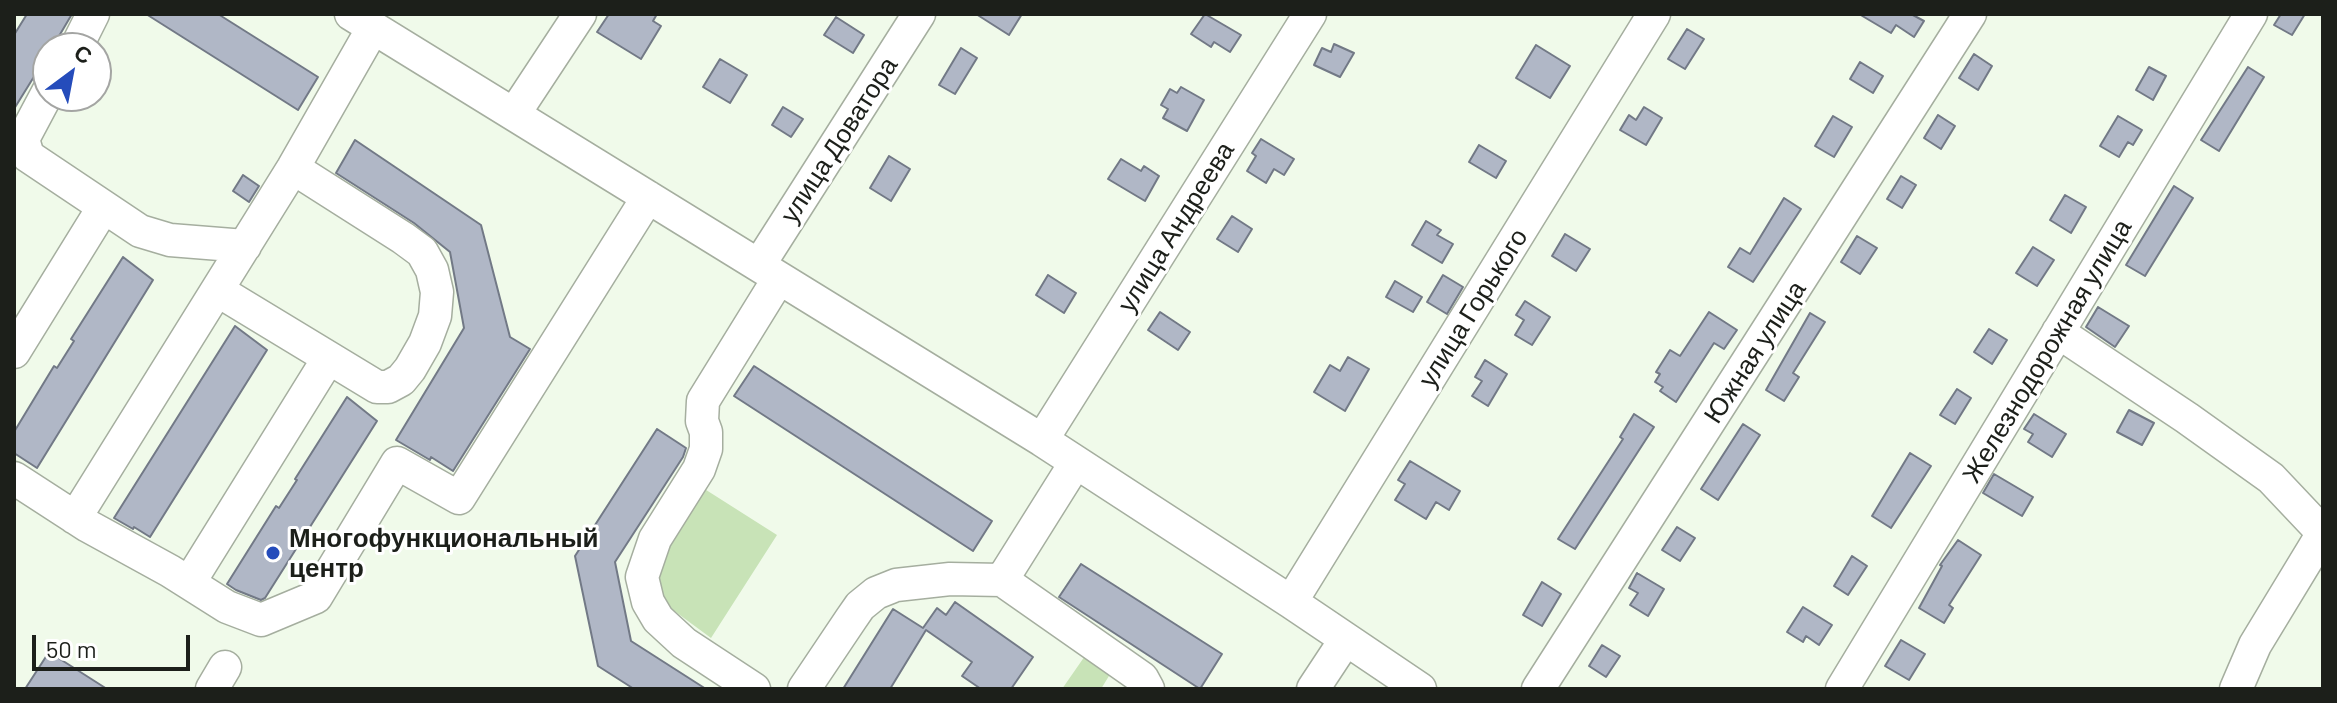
<!DOCTYPE html>
<html>
<head>
<meta charset="utf-8">
<style>
	body { margin:0 }
	#map { position:relative; width:2337px; height:703px; overflow:hidden; background:#f0faea; font-family:Barlow,sans-serif }
	canvas { display:block }
	.frame { position:absolute; inset:0; border:16px solid #1c1f1a; pointer-events:none }
	.north { position:absolute; left:32px; top:32px; width:80px; height:80px; box-sizing:border-box; background:#fff; border:2px solid #a4a5a3; border-radius:50%; rotate:32deg; font-size:22px; font-weight:700; line-height:32px; text-align:center; color:#1c1f1a }
	.north::after { content:''; display:block; margin:auto; width:28px; height:36px; background:#254cbb; clip-path:polygon(50% 0,100% 100%,50% 72%,0 100%) }
	.scale { position:absolute; left:32px; top:635px; width:158px; height:36px; box-sizing:border-box; border:4px solid #1c1f1a; border-top:0; padding-left:10px; font-size:24px; line-height:28px; white-space:nowrap; color:#1c1f1a; -webkit-text-stroke:6px #fff; paint-order:stroke }
</style>
</head>
<body>
<div id="map">
<canvas width="2337" height="703"></canvas>
<div class="frame"></div>
<div class="north">С</div>
<div class="scale">50 m</div>
</div>
<script>
const c = document.querySelector('canvas').getContext('2d');
c.lineJoin = 'round';
function fill(path, color) { c.fillStyle = color; c.fill(path, 'evenodd'); }
const shape = rows => new Path2D(rows.map(r => 'M' + r).join(''));
function strokePath(path, color, width, dash) { c.strokeStyle = color; c.lineWidth = width; c.lineCap = dash ? 'butt' : 'round'; c.setLineDash(dash || []); c.stroke(path); }
function drawText(font, color, halo, rows, align = 'center') {
  c.font = font + ' Barlow,sans-serif'; c.lineWidth = 6; c.setLineDash([]); c.textBaseline = 'middle'; c.strokeStyle = halo; c.fillStyle = color; for (const [text, x, y, turn = 0] of rows) {
    c.save(); c.translate(x, y); c.rotate((+turn || 0) * Math.PI / 180); c.textAlign = isNaN(turn) ? turn : align; if (halo) c.strokeText(text, 0, 0); c.fillText(text, 0, 0); c.restore();
  }
}
const green = shape([
	[703,488,777,535,711,638,654,596,658,547],
	[1087,653,1112,671,1101,689,1062,689]
]);
const building = shape([
	[27,14,72,14,52,48,48,48,48,54,14,109,14,35,27,14],
	[146,14,218,14,318,77,298,110,146,14],
	[609,14,657,14,653,21,661,26,641,59,597,32,609,14],
	[976,14,1022,14,1009,35,976,14],
	[1205,14,1241,35,1230,52,1214,42,1211,47,1191,34,1205,14],
	[1859,14,1911,14,1924,21,1914,37,1896,25,1891,33,1859,14],
	[2281,14,2305,14,2292,35,2274,25,2281,14],
	[836,17,864,35,853,53,824,35,836,17],
	[1687,29,1704,39,1685,69,1668,59,1687,29],
	[1334,44,1354,53,1340,77,1314,65,1322,48,1331,52,1334,44],
	[1536,45,1570,66,1550,98,1516,78,1536,45],
	[961,48,977,58,955,94,939,85,961,48],
	[1974,54,1992,66,1978,90,1959,78,1974,54],
	[720,59,747,75,730,103,703,87,720,59],
	[1860,62,1883,76,1873,93,1850,79,1860,62],
	[2149,67,2166,76,2153,100,2136,90,2149,67],
	[2248,67,2264,77,2219,151,2201,140,2248,67],
	[1181,87,1204,100,1187,131,1163,118,1168,109,1161,105,1170,89,1177,93,1181,87],
	[783,107,803,119,791,137,772,125,783,107],
	[1644,107,1662,118,1646,145,1620,130,1629,115,1636,120,1644,107],
	[1938,115,1955,126,1941,149,1924,138,1938,115],
	[1833,116,1852,127,1834,157,1815,146,1833,116],
	[2118,116,2142,130,2133,145,2128,142,2119,157,2100,146,2118,116],
	[1261,139,1294,159,1284,175,1274,169,1266,183,1247,171,1256,156,1252,153,1261,139],
	[355,140,481,225,510,337,530,349,453,471,431,457,430,460,396,440,464,328,450,252,414,223,336,173,355,140],
	[1479,145,1506,161,1496,178,1469,162,1479,145],
	[889,156,910,169,891,201,870,188,889,156],
	[1121,159,1141,171,1144,166,1159,176,1145,201,1108,179,1121,159],
	[243,175,259,186,249,202,233,191,243,175],
	[1901,176,1916,185,1902,208,1887,199,1901,176],
	[2174,186,2193,198,2145,276,2126,265,2174,186],
	[2065,195,2086,207,2071,233,2050,220,2065,195],
	[1784,198,1801,209,1753,282,1728,267,1740,248,1750,254,1784,198],
	[1232,216,1252,229,1238,252,1217,239,1232,216],
	[1426,221,1441,230,1437,235,1453,244,1442,263,1412,245,1426,221],
	[1565,234,1590,249,1576,271,1552,256,1565,234],
	[1857,236,1877,248,1860,274,1841,262,1857,236],
	[2033,247,2054,260,2037,286,2016,273,2033,247],
	[123,257,153,280,37,468,14,453,14,432,54,366,57,368,74,341,71,339,123,257],
	[1048,275,1076,293,1064,313,1036,295,1048,275],
	[1443,275,1463,287,1447,314,1427,302,1443,275],
	[1395,281,1422,297,1413,312,1386,297,1395,281],
	[1525,301,1550,317,1532,345,1515,335,1524,320,1516,315,1525,301],
	[2098,307,2129,326,2115,347,2086,327,2098,307],
	[1160,312,1190,332,1178,350,1148,330,1160,312],
	[1709,312,1737,330,1724,349,1714,343,1676,402,1660,391,1663,387,1655,382,1660,374,1656,372,1670,350,1680,356,1709,312],
	[1810,313,1825,322,1793,373,1799,377,1784,401,1766,390,1810,313],
	[235,326,267,350,150,537,134,527,133,529,114,518,235,326],
	[1989,329,2007,340,1992,364,1974,352,1989,329],
	[1348,357,1369,369,1345,411,1314,392,1330,365,1340,371,1348,357],
	[1485,360,1507,374,1488,406,1472,396,1482,381,1475,377,1485,360],
	[754,366,992,521,973,551,734,396,754,366],
	[1957,389,1971,398,1955,424,1940,415,1957,389],
	[347,397,377,421,265,598,261,600,236,590,227,584,276,506,279,508,297,480,295,479,347,397],
	[2129,410,2154,423,2142,445,2117,432,2129,410],
	[1634,414,1654,427,1575,549,1558,539,1623,439,1620,437,1634,414],
	[2034,414,2066,434,2052,457,2028,442,2033,434,2024,429,2034,414],
	[1743,424,1760,435,1718,500,1701,489,1743,424],
	[657,429,686,448,683,457,615,562,631,641,706,689,634,689,598,666,575,556,657,429],
	[1910,453,1931,466,1891,528,1872,516,1910,453],
	[1410,461,1460,491,1449,510,1436,502,1426,519,1395,500,1405,484,1398,480,1410,461],
	[1994,474,2033,497,2022,516,1983,493,1994,474],
	[1677,527,1695,538,1680,561,1662,550,1677,527],
	[1958,540,1981,555,1949,605,1953,608,1944,623,1919,608,1942,566,1940,565,1958,540],
	[1852,556,1867,566,1848,595,1834,586,1852,556],
	[1081,564,1222,654,1200,689,1059,597,1081,564],
	[1637,573,1664,589,1648,616,1630,605,1638,593,1629,588,1637,573],
	[1542,582,1561,594,1542,626,1523,615,1542,582],
	[955,602,1033,657,1011,689,981,689,962,676,972,662,926,630,890,689,843,689,893,609,923,628,937,608,946,615,955,602],
	[1803,607,1832,625,1819,645,1806,636,1803,642,1787,632,1803,607],
	[1901,640,1925,654,1909,680,1885,666,1901,640],
	[1602,645,1620,656,1606,677,1589,666,1602,645],
	[49,652,107,689,25,689,49,652]
]);
const minor = shape([
	[351,14,1042,440,1291,602,1420,689],
	[76,48,93,14],
	[48,92,23,139,28,156,140,231,170,240,245,246],
	[514,114,580,14],
	[759,265,919,14],
	[217,290,377,387,388,387,401,380,410,369,425,343,435,316,437,292,432,270,422,252,403,238,293,168],
	[2058,332,2187,418,2271,478,2323,533],
	[14,352,103,208],
	[1042,440,1310,14],
	[14,478,88,526,170,571,227,607,261,620,316,597,397,463,459,498,648,197],
	[75,518,293,168,373,28],
	[1002,580,1076,462],
	[189,583,328,359],
	[1291,602,1654,14],
	[212,689,225,667],
	[754,689,684,643,658,619,648,602,642,577,655,539,699,469,706,449,706,432,702,421,703,401,779,278],
	[804,689,851,619,860,606,876,593,896,585,950,579,1002,580,1142,678,1148,689],
	[1313,689,1346,639],
	[1538,689,1970,14],
	[1842,689,2251,14],
	[2236,689,2255,645,2323,533]
]);
const markers = [
	[273,553,8,"#254cbb"]
];
const streetNames = [
	["улица Доватора",839,140,-57],
	["улица Андреева",1176,227,-58],
	["улица Горького",1473,308,-58],
	["Железнодорожная улица",2047,351,-59],
	["Южная улица",1755,352,-57]
];
const poiNames = [
	["Многофункциональный",289,538],
	["центр",289,568]
];
fill(green, '#c8e3b7');
fill(building, '#b0b7c6');
strokePath(building, '#727986', 2);
strokePath(minor, '#a5ae9f', 35);
strokePath(minor, '#fff', 32);
for (const [x, y, r, color] of markers) { const dot = new Path2D(); dot.arc(x, y, r, 0, 2 * Math.PI); c.fillStyle = color; c.fill(dot); strokePath(dot, '#fff', 3); }
drawText('26px', '#1c1f1a', '#fff', streetNames);
drawText('bold 26px', '#1c1f1a', '#fff', poiNames, 'left');
</script>
</body>
</html>
